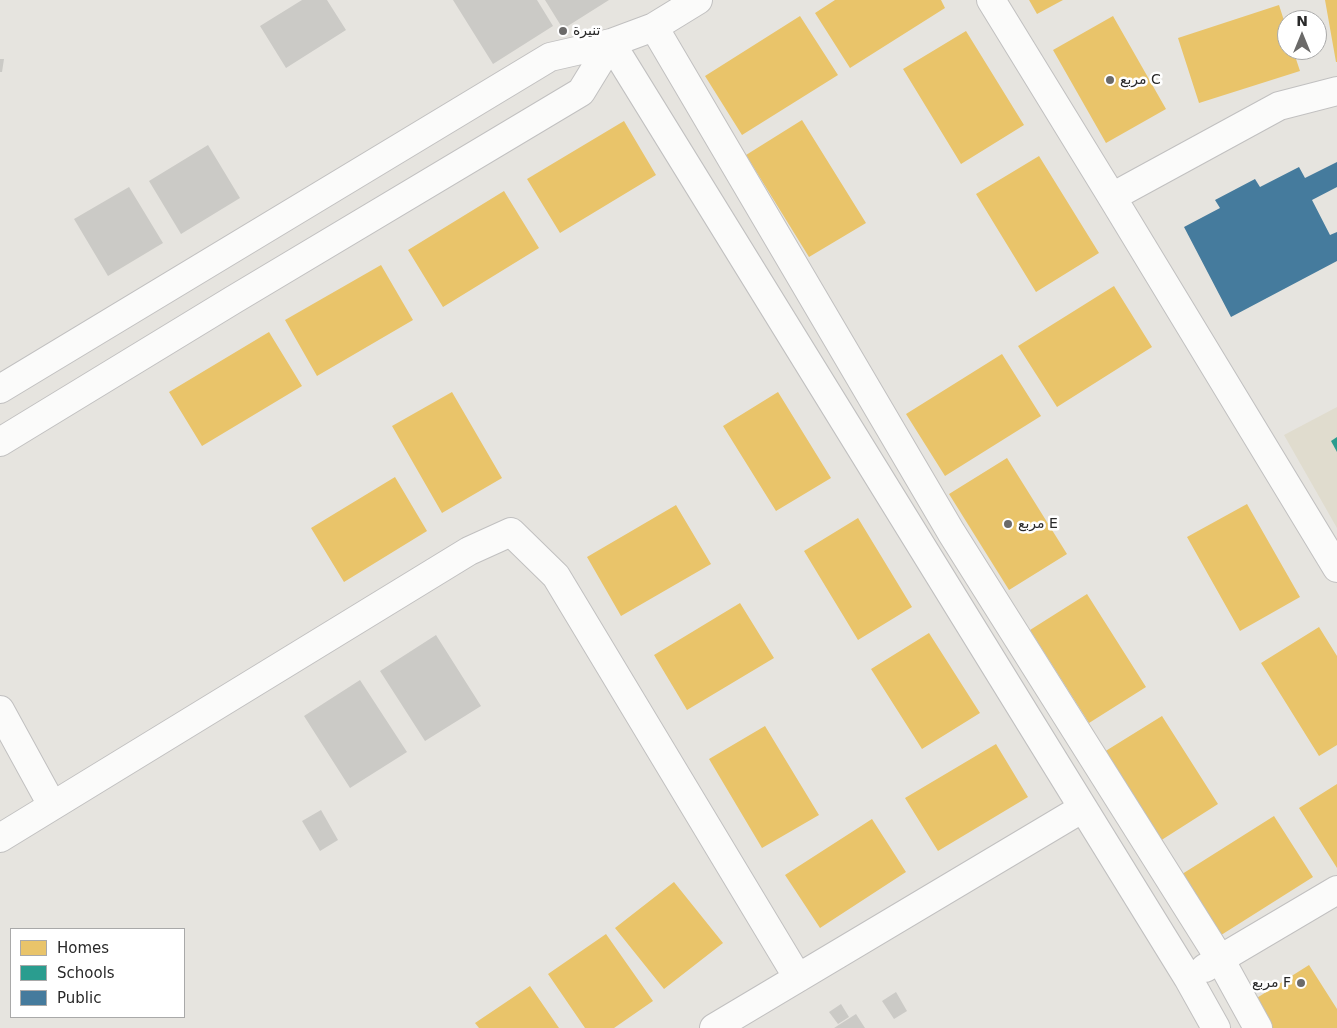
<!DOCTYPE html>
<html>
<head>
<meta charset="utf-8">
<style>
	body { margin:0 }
	#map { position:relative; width:1337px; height:1028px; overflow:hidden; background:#e6e4df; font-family:"DejaVu Sans",sans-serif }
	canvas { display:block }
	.legend { position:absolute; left:10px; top:928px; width:175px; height:90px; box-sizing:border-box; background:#fff; border:1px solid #a9a9a9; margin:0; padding:6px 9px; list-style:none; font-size:15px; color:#292929 }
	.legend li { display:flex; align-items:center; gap:10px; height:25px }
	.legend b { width:25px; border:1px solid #a9a9a9 }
	.north { position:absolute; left:1277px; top:10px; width:50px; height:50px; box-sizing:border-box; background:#fff; border:1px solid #a9a9a9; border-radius:50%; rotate:0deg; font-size:14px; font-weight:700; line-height:20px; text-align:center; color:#292929 }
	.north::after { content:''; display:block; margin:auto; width:18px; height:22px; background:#6b6a69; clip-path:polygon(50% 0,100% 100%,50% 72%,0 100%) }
</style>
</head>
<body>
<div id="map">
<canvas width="1337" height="1028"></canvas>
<ul class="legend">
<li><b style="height:14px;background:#e9c46a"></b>Homes</li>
<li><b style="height:14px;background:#2a9d8f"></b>Schools</li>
<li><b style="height:14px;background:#457b9d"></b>Public</li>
</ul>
<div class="north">N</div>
</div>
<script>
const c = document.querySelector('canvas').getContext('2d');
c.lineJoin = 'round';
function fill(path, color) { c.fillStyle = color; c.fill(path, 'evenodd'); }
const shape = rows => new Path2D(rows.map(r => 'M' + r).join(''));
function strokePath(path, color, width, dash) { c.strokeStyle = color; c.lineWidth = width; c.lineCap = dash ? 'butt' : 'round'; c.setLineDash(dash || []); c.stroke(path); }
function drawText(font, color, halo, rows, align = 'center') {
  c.font = font + ' "DejaVu Sans","Noto Sans Arabic",sans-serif'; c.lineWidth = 5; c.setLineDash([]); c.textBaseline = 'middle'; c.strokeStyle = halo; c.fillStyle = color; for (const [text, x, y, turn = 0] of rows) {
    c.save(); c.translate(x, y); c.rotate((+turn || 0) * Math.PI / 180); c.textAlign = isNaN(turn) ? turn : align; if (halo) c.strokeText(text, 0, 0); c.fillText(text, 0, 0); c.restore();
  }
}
const education = shape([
	[1337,407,1337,528,1284,435]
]);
const homes = shape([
	[835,0,941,0,945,8,850,68,815,13],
	[1029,0,1063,0,1037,14],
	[1325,0,1337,0,1337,62,1336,62],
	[1279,5,1287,30,1287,50,1293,50,1300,71,1199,103,1178,38],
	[800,16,838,75,742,135,705,76],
	[1113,16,1166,109,1106,143,1053,50],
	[966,31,1024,125,961,164,903,69],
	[802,120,866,223,809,257,746,155],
	[624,121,656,175,560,233,527,179],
	[1039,156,1099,253,1036,292,976,194],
	[504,191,539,248,443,307,408,250],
	[381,265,413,320,317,376,285,320],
	[1114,286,1152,347,1057,407,1018,346],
	[269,332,302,386,202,446,169,392],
	[1002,354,1041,416,945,476,906,414],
	[452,392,502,478,442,513,392,426],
	[778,392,831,478,776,511,723,426],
	[1007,458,1067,554,1009,590,949,494],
	[395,477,427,531,344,582,311,528],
	[1247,504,1300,597,1240,631,1187,537],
	[676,505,711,564,621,616,587,557],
	[858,518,912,607,858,640,804,551],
	[1087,594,1146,687,1089,723,1030,630],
	[740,603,774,658,687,710,654,655],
	[1319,627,1337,656,1337,745,1319,756,1261,663],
	[929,633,980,713,922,749,871,669],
	[1162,716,1218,804,1160,841,1104,752],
	[765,726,819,815,762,848,709,759],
	[996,744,1028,797,938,851,905,798],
	[1337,784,1337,868,1299,808],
	[1274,816,1313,877,1218,937,1179,876],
	[872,819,906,872,820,928,785,875],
	[674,882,723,943,664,989,615,928],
	[606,934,653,1001,614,1028,585,1028,548,974],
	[1309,965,1337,1009,1337,1028,1269,1028,1252,1001],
	[530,986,559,1028,479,1028,475,1023]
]);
const schools = shape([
	[1337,437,1337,452,1331,441]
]);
const public = shape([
	[1337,162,1337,187,1312,200,1330,235,1337,232,1337,261,1231,317,1184,227,1220,208,1215,200,1255,179,1260,187,1299,167,1305,178]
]);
const building = shape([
	[302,0,327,0,346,30,286,68,260,26],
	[453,0,537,0,553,26,493,64],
	[545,0,609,0,563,29],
	[0,59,4,59,2,72,0,72],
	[208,145,240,198,181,234,149,181],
	[129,187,163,243,108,276,74,219],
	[436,635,481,706,425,741,380,671],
	[360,680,407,752,350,788,304,716],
	[321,810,338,840,320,851,302,821],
	[896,992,907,1011,894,1019,882,1001],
	[841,1004,849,1017,838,1024,829,1012],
	[856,1014,865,1028,834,1028]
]);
const minor = shape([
	[991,0,1112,197,1337,568],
	[654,27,951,532,1220,959,1258,1028],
	[611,43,1188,978,1216,1028],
	[1112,197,1279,106,1337,91],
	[0,389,550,57,611,43,654,27,698,0],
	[0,442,233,300,581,92,611,43],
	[0,710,52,805],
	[0,838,469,551,511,532,556,576,798,978],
	[1205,968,1337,890],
	[714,1028,1083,808]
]);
const markers = [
	[563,31,5,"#6b6a69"],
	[1110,80,5,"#6b6a69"],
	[1008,524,5,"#6b6a69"],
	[1301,983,5,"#6b6a69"]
];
const poiNames = [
	["تنيرة",573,31],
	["مربع C",1120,80],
	["مربع E",1018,524],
	["مربع F",1291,983,"right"]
];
fill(education, '#e0dcce');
fill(homes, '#e9c46a');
fill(schools, '#2a9d8f');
fill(public, '#457b9d');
fill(building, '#cbcac6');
strokePath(minor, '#c1c0c0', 30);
strokePath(minor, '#fbfbfa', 28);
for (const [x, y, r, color] of markers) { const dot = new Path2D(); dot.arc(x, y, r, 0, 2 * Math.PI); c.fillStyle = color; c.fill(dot); strokePath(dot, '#fff', 2); }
drawText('14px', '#292929', '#fff', poiNames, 'left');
</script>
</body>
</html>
